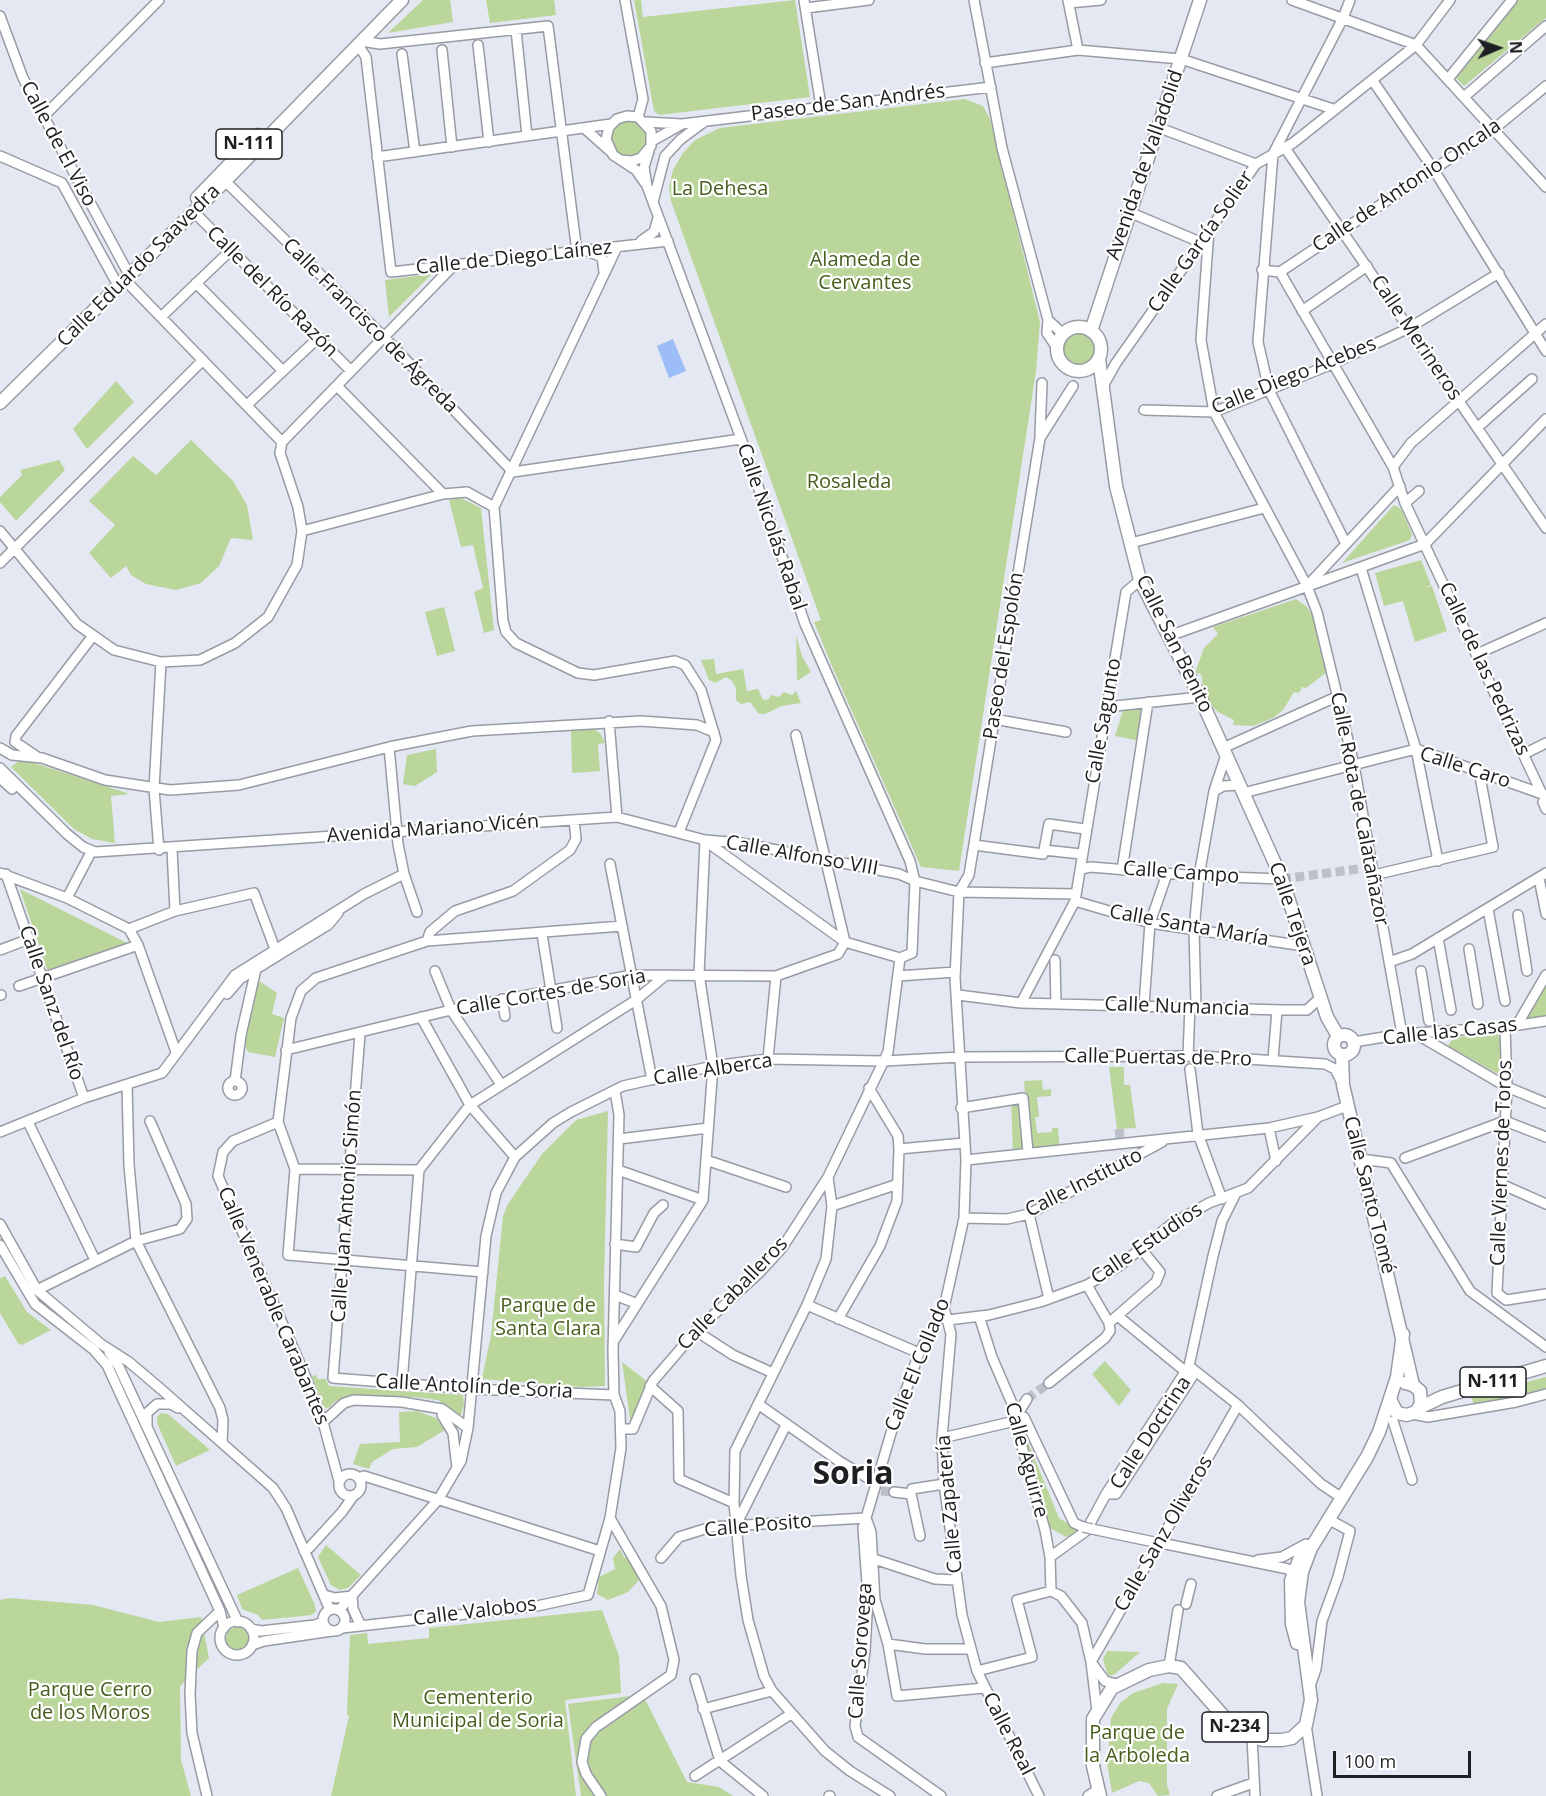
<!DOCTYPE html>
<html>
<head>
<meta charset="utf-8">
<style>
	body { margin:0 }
	#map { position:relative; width:1546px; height:1796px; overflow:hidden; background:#e4e8f2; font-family:"Open Sans",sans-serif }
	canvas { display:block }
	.north { position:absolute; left:1468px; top:18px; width:60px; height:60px; -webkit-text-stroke:4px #fff; paint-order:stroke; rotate:88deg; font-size:16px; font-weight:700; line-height:24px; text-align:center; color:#1e1f23 }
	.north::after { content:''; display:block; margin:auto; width:21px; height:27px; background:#1e1f23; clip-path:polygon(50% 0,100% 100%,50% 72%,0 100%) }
	.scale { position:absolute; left:1333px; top:1751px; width:138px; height:27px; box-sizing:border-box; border:3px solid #1e1f23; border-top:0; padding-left:8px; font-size:18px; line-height:21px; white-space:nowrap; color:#1e1f23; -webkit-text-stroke:4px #fff; paint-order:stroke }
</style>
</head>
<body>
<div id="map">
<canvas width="1546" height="1796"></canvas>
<div class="north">N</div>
<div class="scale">100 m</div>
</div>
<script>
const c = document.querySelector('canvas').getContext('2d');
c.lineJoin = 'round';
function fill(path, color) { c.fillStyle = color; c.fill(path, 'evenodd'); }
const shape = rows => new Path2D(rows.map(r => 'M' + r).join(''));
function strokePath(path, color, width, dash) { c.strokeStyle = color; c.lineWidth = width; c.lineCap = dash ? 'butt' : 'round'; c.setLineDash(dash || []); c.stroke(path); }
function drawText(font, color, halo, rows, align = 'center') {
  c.font = font + ' "Open Sans",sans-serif'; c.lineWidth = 4.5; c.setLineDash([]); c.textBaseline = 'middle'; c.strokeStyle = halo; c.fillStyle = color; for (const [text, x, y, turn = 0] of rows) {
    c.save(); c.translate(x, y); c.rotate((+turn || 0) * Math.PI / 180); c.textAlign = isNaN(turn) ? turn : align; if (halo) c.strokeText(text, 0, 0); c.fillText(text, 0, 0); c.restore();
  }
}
const green = shape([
	[423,0,450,0,453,22,388,33],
	[486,0,554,0,556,15,490,23],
	[634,0,641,0,643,17,795,0,810,97,659,115,654,111],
	[1518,0,1546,0,1546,18,1464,86,1456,78],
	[965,99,983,106,990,119,1040,322,1036,371,959,871,921,867,831,664,814,622,821,620,671,201,669,188,673,170,683,153,695,140,720,128],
	'611 138a18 18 0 1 1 36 0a18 18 0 1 1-36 0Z',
	[432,274,389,317,385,280],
	'1063 349a16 16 0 1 1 32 0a16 16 0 1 1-32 0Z',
	[116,381,134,402,87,449,73,429],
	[191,440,233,481,247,505,253,540,231,538,219,566,201,583,176,590,146,584,131,575,126,566,111,578,89,553,115,525,89,501,133,456,156,475],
	[59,460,65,470,16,521,0,502,0,497,22,475,20,470],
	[461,498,481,508,494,630,484,633,474,592,483,588,473,545,461,547,449,500],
	[1394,505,1401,509,1412,534,1410,540,1342,563],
	[1421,560,1431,585,1425,587,1432,586,1447,631,1415,642,1403,601,1384,606,1375,573],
	[1296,599,1307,607,1316,622,1327,672,1306,688,1302,687,1299,693,1294,692,1283,710,1273,718,1253,726,1233,725,1234,720,1218,712,1211,705,1205,695,1201,674,1195,673,1204,648,1218,634,1213,627],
	[444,607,455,651,437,656,425,612],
	[796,635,802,656,811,672,797,681],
	[714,659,716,674,743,669,747,691,758,689,763,700,769,699,771,695,779,697,784,692,792,695,796,691,801,703,782,706,765,714,759,714,750,702,741,704,736,700,736,688,732,681,726,677,715,683,709,680,701,660],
	[1124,707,1144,711,1140,741,1115,736],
	[591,728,600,733,605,743,598,744,600,771,572,773,571,729],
	[436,749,437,772,415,786,403,784,407,755],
	[19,761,28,761,130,794,111,796,115,843,92,839,74,829,11,767],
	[20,889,127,943,48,972],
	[259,981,277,993,272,1014,284,1018,275,1057,248,1052,244,1043],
	[1546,986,1546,1021,1517,1025,1542,987],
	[1496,1033,1501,1038,1500,1075,1448,1046,1453,1038],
	[1109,1067,1124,1067,1124,1085,1130,1085,1136,1128,1117,1129],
	[1042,1080,1043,1090,1051,1089,1051,1096,1037,1097,1039,1117,1035,1117,1037,1133,1052,1132,1052,1128,1058,1128,1060,1152,1013,1156,1011,1097,1025,1093,1024,1081],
	[608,1111,604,1282,605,1386,582,1387,482,1379,491,1335,503,1216,508,1204,542,1154,576,1120],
	[5,1276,27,1312,51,1330,22,1345,18,1343,0,1313,0,1278],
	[1105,1361,1131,1390,1119,1406,1092,1374],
	[622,1362,648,1382,633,1420,630,1419],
	[316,1375,318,1379,326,1379,329,1386,463,1395,464,1405,460,1417,438,1400,414,1397,351,1396,336,1401,328,1408,324,1407,312,1376],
	[1546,1377,1546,1388,1487,1404,1474,1404,1471,1397],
	[417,1411,436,1418,445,1430,417,1447,393,1449,372,1462,369,1469,353,1464,360,1444,400,1442,399,1412],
	[161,1413,168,1414,210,1450,176,1466,157,1423,157,1417],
	[1020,1423,1059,1518,1077,1529,1074,1535,1066,1537,1048,1527,1017,1425],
	[326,1545,361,1575,348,1588,340,1590,331,1585,318,1557],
	[620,1549,624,1557,635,1562,643,1576,628,1592,608,1600,597,1594,599,1577,615,1569,613,1558],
	[298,1568,315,1605,316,1611,312,1615,262,1620,258,1615,242,1609,237,1595],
	[10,1598,93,1605,159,1622,201,1617,209,1658,180,1686,181,1760,191,1796,0,1796,0,1600],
	[602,1610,619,1656,621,1693,565,1700,576,1796,331,1796,349,1716,347,1715,350,1635,367,1633,368,1644,429,1638,429,1628],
	'226 1639a12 12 0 1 1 24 0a12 12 0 1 1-24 0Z',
	[1107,1651,1140,1652,1115,1674,1108,1676,1103,1659],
	[1163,1683,1178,1684,1167,1709,1167,1785,1170,1795,1158,1796,1149,1783,1139,1781,1112,1793,1107,1763,1111,1718,1120,1703,1133,1693],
	[638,1695,646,1701,687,1782,719,1787,733,1796,581,1796,568,1704]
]);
const water = shape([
	[673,339,686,371,669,378,657,346]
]);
const minorTunnel = shape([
	[1282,879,1373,867],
	[1119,1129,1120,1138],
	[1027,1399,1049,1383],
	[881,1491,894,1492]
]);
const minor = shape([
	[625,0,643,99,638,117],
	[804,0,821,106],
	[974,0,1002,148,1048,320,1047,333,1057,348],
	[1068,0,1078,50],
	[1292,0,1416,45,1546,187],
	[1069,3,1101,0],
	[806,8,869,0],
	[0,16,23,78,126,269],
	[516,30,527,136],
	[361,41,380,44,548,26,577,252],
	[358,45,366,57,391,272,668,241],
	[478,45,489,142],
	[442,50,452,147],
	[402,54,415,152],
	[985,63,1078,50,1181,59,1333,109],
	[1448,79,1512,0],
	[1373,81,1434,170,1546,351],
	[1464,97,1546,26],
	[43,117,159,0],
	[646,122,682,124,991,87],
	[1157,127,1256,164],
	[584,128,610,151],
	[652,141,682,124],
	[1285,148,1546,528],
	[649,151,644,167,647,186,749,460,805,624,910,861,915,881,912,953,900,958],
	[0,156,62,183,115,280],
	[377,157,611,124],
	[621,160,632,161,641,158,651,146,651,131,638,117,627,116,617,119,609,127,606,139,613,155,636,170,645,183],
	[225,181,384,337,513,472],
	[653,202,665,156,681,139,704,122],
	[194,212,351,371],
	[1129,212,1200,242],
	[1209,230,1201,340,1214,412,1307,586,1317,612,1354,765,1402,1034],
	[641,241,654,232,658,218],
	[617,247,494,507,503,621,506,632,516,643,578,673,594,675,675,661,685,665,701,690,716,740,679,832],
	[587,251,602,257,604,272],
	[1262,270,1280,272,1494,129,1546,86],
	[1280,272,1393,467,1405,503,1542,794],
	[125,280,282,442],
	[196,283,283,371],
	[1302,311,1367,266],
	[161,317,231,250],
	[1048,320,1063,334],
	[337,386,443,494],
	[1102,388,1116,363,1256,164,1293,143,1416,45,1450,0],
	[247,405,318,338],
	[1144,410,1214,412,1332,364,1409,328,1499,273],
	[1477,428,1532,379],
	[1040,435,1042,383],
	[1393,467,1411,443,1546,324],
	[513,472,741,439],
	[1405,503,1419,491],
	[0,531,77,624,114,650,161,662,200,660,235,643,268,617,297,565,302,531,298,507,280,453,282,442,454,265],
	[302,531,443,494,467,492,494,507],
	[1131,543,1264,508],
	[1346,544,1269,390,1258,342,1273,154,1343,18,1350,0],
	[0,563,203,360],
	[1361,568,1416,749,1438,861],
	[1308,585,1400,486],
	[1169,636,1425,544,1546,419],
	[1477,654,1546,623],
	[1106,707,1200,697],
	[994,719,1066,732],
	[609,721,617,817],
	[796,735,845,942],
	[0,748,12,755,42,758,105,780,170,790,239,785,389,747,472,731,641,721,697,725,714,732],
	[1223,748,1336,697],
	[1524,754,1546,743],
	[36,756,15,742,16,736,92,637],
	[0,768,67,834,83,847,95,852,617,817,705,840,741,843,899,874,915,881,959,892,1075,894],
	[0,778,12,789],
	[1214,791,1223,786,1239,785],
	[1243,793,1416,749,1545,795],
	[1546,802,1543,802,1546,809],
	[707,842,845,942,900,958],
	[974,845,1043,854,1044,850],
	[172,849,175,911],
	[159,850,154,789,161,662],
	[1081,854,1044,850,1049,824,1085,829],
	[610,864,652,1080],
	[1081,869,1091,867,1199,876,1282,879],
	[1122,870,1148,702],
	[0,873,67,898,129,929,138,945,176,1052],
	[6,874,84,1098],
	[404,874,417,912],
	[1374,875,1493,847,1479,771],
	[1539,878,1546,914],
	[67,898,89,856],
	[1075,901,1150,923,1304,946],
	[1488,909,1505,1001],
	[1518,915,1527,971],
	[129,929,175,911,254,893,275,949],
	[542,934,557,1028],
	[1438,938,1451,1010],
	[427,941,622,926],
	[1469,949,1478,1004],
	[0,950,29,939],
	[283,950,287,950,328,925,338,913],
	[1055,960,1056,1004],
	[1389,962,1412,954,1546,873],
	[435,971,451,1010,500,1083],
	[1421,971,1429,1021],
	[898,976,955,972],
	[19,986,138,945],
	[227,994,240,979,287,950],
	[0,995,1,995],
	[958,995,1021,1003,1282,1010,1307,1010,1321,997],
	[502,999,505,1016],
	[1021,1003,1075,901,1126,592,1140,580],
	[1144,1005,1150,923,1167,874],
	[1196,1006,1194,930,1199,876,1214,791,1226,755],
	[421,1017,470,1105,515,1157],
	[1517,1025,1546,975],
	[1505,1027,1507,1087,1497,1293,1506,1300,1546,1294],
	[360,1034,333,1378,472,1389,614,1395],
	[1418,1035,1507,1087,1546,1103],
	[1354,1042,1402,1034,1505,1027,1546,1021],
	[286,1050,451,1010,632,975,776,976,838,954,845,942],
	[1188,1056,1190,1006],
	[768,1059,776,976],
	[1273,1060,1277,1010],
	[1190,1069,1198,1134,1222,1199],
	'228 1088a7 7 0 1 1 14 0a7 7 0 1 1-14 0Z',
	[235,1081,241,1035,256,969],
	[127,1085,129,1165,136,1241,220,1408,223,1420,222,1443],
	[869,1088,898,1136,899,1149],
	[961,1108,1023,1098,1028,1152],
	[28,1122,95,1260],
	[278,1122,233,1141,223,1152,218,1176,304,1373,323,1422,339,1481],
	[1269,1128,1276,1161],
	[0,1132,84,1098,162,1073,235,975,364,894,404,874,398,844,389,747],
	[619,1139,708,1128],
	[1405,1158,1505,1121,1546,1137],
	[1361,1159,1391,1163,1470,1291,1546,1347],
	[706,1160,786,1187],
	[966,1160,1269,1128,1318,1117,1347,1106],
	[295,1169,419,1170],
	[419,1170,470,1105,636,1000,666,975],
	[618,1170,703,1200],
	[828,1177,832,1206,826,1259,807,1305,735,1451,734,1503,741,1576,748,1620,764,1676,772,1691,825,1751,850,1771,890,1796],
	[1501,1184,1546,1204],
	[832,1206,898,1184],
	[1029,1214,1049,1299],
	[964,1218,1007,1219,1029,1214,1162,1142],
	[0,1224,37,1290,101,1344,129,1362,162,1390,273,1488,286,1508,330,1610],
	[615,1244,636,1247,654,1213,663,1205],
	[0,1245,35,1304,94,1350,107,1365,220,1611,224,1628],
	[483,1272,288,1255,295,1169,278,1122,291,1018,301,991,316,978,427,941,430,932,455,911,513,891,570,850,576,839,574,820],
	[1087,1285,1109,1323,1156,1282,1160,1272,1142,1250],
	[37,1290,136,1241,180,1229,187,1219,186,1204,150,1121],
	[615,1295,635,1303],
	[807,1305,919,1353],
	[944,1308,951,1334,942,1438,944,1484,962,1615,977,1671,1039,1796],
	[979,1316,992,1357,1017,1415,1015,1421,1045,1530,1050,1557,1051,1591],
	[1119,1317,1186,1372],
	[838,1319,880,1246,897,1201,899,1149,964,1143],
	[948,1320,989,1315,1040,1302,1087,1285,1119,1266,1173,1223,1209,1203,1248,1188,1318,1117],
	[696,1331,733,1355,773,1373],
	[615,1339,703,1200,713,1066,699,974,705,840],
	[109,1352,119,1367,238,1622],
	[1189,1366,1238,1405,1321,1484,1342,1498],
	[402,1383,419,1170],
	[1049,1383,1105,1338,1110,1331,1109,1323],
	[650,1386,678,1411,679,1479,734,1503],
	[758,1404,839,1461,876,1483],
	[1412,1414,1428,1417,1516,1402,1546,1394],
	[442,1415,453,1433,457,1468],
	[1017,1415,1024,1417,1074,1523,1083,1527],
	[1017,1415,1027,1399],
	[1393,1421,1412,1480],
	[323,1422,344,1403,354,1400,402,1402,442,1409,468,1428],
	[147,1425,147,1413,157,1404,171,1404,178,1408],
	[621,1429,633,1429,653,1381,696,1331,760,1272,782,1248,828,1177,888,1052,900,958],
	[942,1438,1015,1421],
	'339 1485a11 11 0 1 1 22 0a11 11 0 1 1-22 0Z',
	[359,1478,364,1476,377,1480,600,1551],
	[894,1492,911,1494,912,1489,944,1484],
	[911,1494,920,1536],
	[1106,1494,1116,1494,1192,1377,1189,1367],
	[736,1525,786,1425],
	[1092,1529,1154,1542],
	[1166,1544,1288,1569,1296,1577],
	[304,1551,309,1548,342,1512,354,1495],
	[1050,1557,1086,1531,1106,1494,1189,1366,1213,1256,1222,1221,1236,1193],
	[661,1558,679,1537,711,1527,866,1518,871,1532,875,1600,888,1644,897,1696,984,1688],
	[874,1559,935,1579,956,1580],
	[1258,1560,1282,1557,1306,1544],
	[324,1595,335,1598,352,1596],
	[352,1596,353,1609,361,1626],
	[1186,1604,1191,1584],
	'323 1620a11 11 0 1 1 22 0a11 11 0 1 1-22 0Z',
	[339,1610,438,1500,461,1461,468,1428,486,1236,496,1193,515,1157,553,1123,571,1112,623,1086,713,1066,768,1059,884,1061,961,1057,1200,1056,1325,1064,1335,1069,1342,1083],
	'220 1638a17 17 0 1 1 34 0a17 17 0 1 1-34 0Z',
	[342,1628,537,1606,588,1595,610,1518,621,1448,620,1411,614,1395,613,1351,619,1115,615,1091],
	[251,1629,261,1631,315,1625,323,1622],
	[888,1644,925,1649,971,1649],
	[252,1645,264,1641,332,1631],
	[1169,1666,1178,1610],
	[977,1671,1032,1657,1017,1600,1051,1591,1061,1596,1082,1623,1091,1662,1097,1711],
	[695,1679,720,1761,763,1796],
	[1117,1684,1105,1681,1091,1662,1238,1405],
	[1310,1686,1316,1669,1322,1621,1338,1577,1350,1531,1328,1519],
	[703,1709,772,1691],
	[1306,1725,1317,1796],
	[1252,1737,1255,1796],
	[695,1776,791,1714],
	[207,1796,192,1733,190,1694,192,1651,197,1633,220,1611],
	[601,1796,586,1774,582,1762,586,1739,596,1727,671,1675,674,1660,661,1606,610,1518],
	[829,1796,830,1796],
	[941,1796,858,1737,855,1726,865,1651,868,1597,863,1528,891,1433,919,1353,944,1308,964,1218,966,1160,955,978,959,892,969,875,1040,438,1073,386],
	[1088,1796,1097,1790],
	[1217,1796,1253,1783]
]);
const major = shape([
	[197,198,258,135],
	'1057 349a22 22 0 1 1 44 0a22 22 0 1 1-44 0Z',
	[1091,331,1200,0],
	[1099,359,1116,486,1140,580,1200,697,1282,879,1327,1017,1338,1036],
	[0,403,225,181,402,0],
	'1334 1045a10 10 0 1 1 20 0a10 10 0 1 1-20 0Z',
	[1342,1055,1343,1085,1413,1385],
	[1390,1399,1397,1413,1407,1415,1416,1412,1421,1404,1420,1391,1413,1385,1405,1383],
	[1419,1408,1442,1397,1546,1366],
	[1297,1643,1292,1624,1291,1581,1304,1547],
	[1100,1796,1093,1766,1093,1719,1112,1688,1149,1670,1169,1666,1181,1668,1226,1719,1252,1737,1263,1740,1282,1740,1292,1738,1306,1725,1311,1700,1298,1602,1302,1572,1311,1548,1367,1457,1379,1432,1397,1377,1403,1334]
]);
const minorBridge = shape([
	[1083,1527,1092,1529],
	[1154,1542,1166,1544]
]);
const shields = [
	[249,144,66],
	[1493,1382,66],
	[1235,1727,66]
];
const shieldNames = [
	["N-111",249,144],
	["N-111",1493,1382],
	["N-234",1235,1727]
];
const streetNames = [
	["Paseo de San Andrés",848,103,-7],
	["Calle de El Viso",58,144,62],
	["Avenida de Valladolid",1145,165,-71],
	["Calle de Antonio Oncala",1407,186,-34],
	["Calle García Solier",1201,242,-55],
	["Calle de Diego Laínez",514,258,-6],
	["Calle Eduardo Saavedra",139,266,-45],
	["Calle del Río Razón",272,292,45],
	["Calle Francisco de Ágreda",370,326,45],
	["Calle Merineros",1416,338,56],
	["Calle Diego Acebes",1294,376,-22],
	["Calle Nicolás Rabal",771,527,71],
	["Calle San Benito",1174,644,64],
	["Paseo del Espolón",1004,656,-81],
	["Calle de las Pedrizas",1484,669,65],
	["Calle Sagunto",1104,721,-80],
	["Calle Caro",1465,768,18],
	["Calle Rota de Calatañazor",1359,809,79],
	["Avenida Mariano Vicén",433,829,-4],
	["Calle Alfonso VIII",802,856,10],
	["Calle Campo",1181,873,4],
	["Calle Tejera",1292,914,71],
	["Calle Santa María",1189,926,10],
	["Calle Cortes de Soria",551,993,-10],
	["Calle Sanz del Río",51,1003,71],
	["Calle Numancia",1177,1007,2],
	["Calle las Casas",1450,1032,-6],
	["Calle Puertas de Pro",1158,1058,1],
	["Calle Alberca",713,1070,-9],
	["Calle Viernes de Toros",1502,1163,-88],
	["Calle Instituto",1084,1183,-27],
	["Calle Santo Tomé",1369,1195,76],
	["Calle Juan Antonio Simón",347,1206,-86],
	["Calle Estudios",1147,1244,-34],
	["Calle Caballeros",733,1294,-46],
	["Calle Venerable Carabantes",273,1306,67],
	["Calle El Collado",918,1365,-68],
	["Calle Antolín de Soria",474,1387,3],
	["Calle Doctrina",1151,1433,-57],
	["Calle Aguirre",1026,1460,75],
	["Calle Zapatería",950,1504,-95],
	["Calle Posito",758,1526,-5],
	["Calle Sanz Oliveros",1164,1534,-60],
	["Calle Valobos",475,1612,-7],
	["Calle Sorovega",861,1651,-86],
	["Calle Real",1008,1734,63]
];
const parkNames = [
	["La Dehesa",720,189],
	["Alameda de",865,260],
	["Cervantes",865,283],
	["Rosaleda",849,482],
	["Parque de",548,1306],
	["Santa Clara",548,1329],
	["Parque Cerro",90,1690],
	["de los Moros",90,1713],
	["Cementerio",478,1698],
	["Municipal de Soria",478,1721],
	["Parque de",1137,1733],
	["la Arboleda",1137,1756]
];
const townNames = [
	["Soria",853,1475]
];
fill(green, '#bbd69a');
fill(water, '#9cbdf7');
strokePath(minorTunnel, '#bcc0c9', 9, [9, 4.5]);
strokePath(minor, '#979ba4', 12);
strokePath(major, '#979ba4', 15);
strokePath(minor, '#fff', 9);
strokePath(major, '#fff', 12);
strokePath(minorBridge, '#979ba4', 12, []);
strokePath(minorBridge, '#fff', 9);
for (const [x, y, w] of shields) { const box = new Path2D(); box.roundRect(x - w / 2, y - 15, w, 30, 4.5); c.fillStyle = '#fff'; c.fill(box); strokePath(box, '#1e1f23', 1.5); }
drawText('bold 18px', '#1e1f23', null, shieldNames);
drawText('20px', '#1e1f23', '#fff', streetNames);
drawText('20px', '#465f1d', '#fff', parkNames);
drawText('bold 32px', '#1e1f23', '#fff', townNames);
</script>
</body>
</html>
